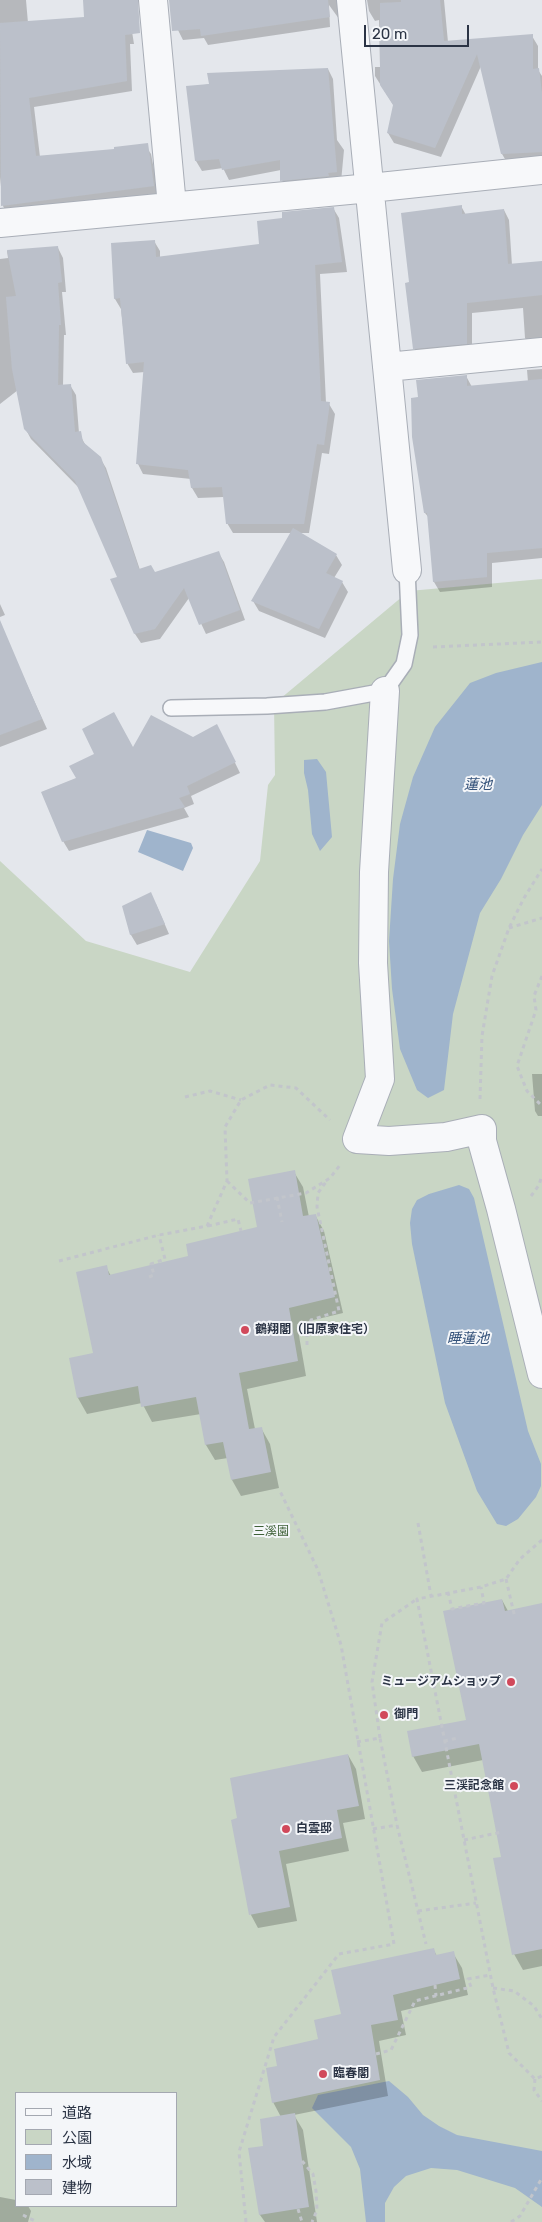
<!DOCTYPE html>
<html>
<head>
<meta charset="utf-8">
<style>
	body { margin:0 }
	#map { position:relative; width:542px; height:2222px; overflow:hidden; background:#e4e7ec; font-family:Rubik,"Noto Sans JP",sans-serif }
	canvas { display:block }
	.legend { position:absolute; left:15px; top:2092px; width:162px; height:115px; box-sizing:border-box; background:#f4f6f9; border:1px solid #a4a8b1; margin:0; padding:6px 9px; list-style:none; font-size:15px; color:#2b3445 }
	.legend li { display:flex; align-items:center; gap:10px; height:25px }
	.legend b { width:25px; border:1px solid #a4a8b1 }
	.scale { position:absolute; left:364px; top:25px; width:105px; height:22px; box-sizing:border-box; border:2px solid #2b3445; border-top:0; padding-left:6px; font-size:15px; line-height:18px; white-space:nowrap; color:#2b3445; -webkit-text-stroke:4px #f4f6f9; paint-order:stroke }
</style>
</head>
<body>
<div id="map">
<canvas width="542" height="2222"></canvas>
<ul class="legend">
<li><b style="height:6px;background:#f7f8fa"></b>道路</li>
<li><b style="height:14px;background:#c9d6c5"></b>公園</li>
<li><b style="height:14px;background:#9fb4cc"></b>水域</li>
<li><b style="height:14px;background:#bbc0ca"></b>建物</li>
</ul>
<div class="scale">20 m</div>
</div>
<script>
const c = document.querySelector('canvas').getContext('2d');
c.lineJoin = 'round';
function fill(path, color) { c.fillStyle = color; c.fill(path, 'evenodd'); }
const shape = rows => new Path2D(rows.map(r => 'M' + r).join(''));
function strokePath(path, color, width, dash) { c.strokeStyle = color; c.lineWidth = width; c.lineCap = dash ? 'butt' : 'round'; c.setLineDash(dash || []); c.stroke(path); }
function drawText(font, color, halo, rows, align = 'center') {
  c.font = font + ' Rubik,"Noto Sans JP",sans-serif'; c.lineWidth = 4; c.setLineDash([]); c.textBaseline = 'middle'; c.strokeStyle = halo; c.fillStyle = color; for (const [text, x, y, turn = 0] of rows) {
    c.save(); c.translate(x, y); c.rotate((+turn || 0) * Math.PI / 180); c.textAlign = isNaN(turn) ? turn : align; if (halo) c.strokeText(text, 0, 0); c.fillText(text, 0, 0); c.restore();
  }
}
const green = shape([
	[542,579,542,2222,0,2222,0,861,86,941,190,972,260,861,268,785,275,775,274,704,409,591],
	[16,2093,176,2093,176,2206,16,2206]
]);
const water = shape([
	[542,662,542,805,523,835,501,879,480,913,453,1014,444,1090,428,1098,417,1090,400,1049,392,989,389,941,393,879,400,824,413,777,435,727,470,683,496,673],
	[317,759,326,772,332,837,320,851,312,834,308,790,304,773,304,760],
	[147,830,191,843,193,848,183,871,138,852],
	[459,1185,469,1189,474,1198,528,1431,541,1464,541,1486,536,1497,518,1519,506,1526,497,1524,477,1491,445,1403,412,1244,410,1223,412,1209,417,1200,429,1194],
	[389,2081,408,2097,423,2115,439,2126,457,2135,542,2151,542,2207,515,2188,457,2170,431,2168,406,2176,394,2187,385,2203,385,2222,366,2222,360,2169,351,2147,312,2108,318,2095]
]);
const shadow = shape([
	[0,0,26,0,28,23,86,18,84,0,127,0,134,44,130,44,132,91,34,107,40,157,116,150,145,145,151,154,159,195,8,216,3,206,0,177],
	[176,0,345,0,342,23,329,5,330,27,208,45,204,38,183,40,178,30],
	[367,0,444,0,448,42,532,36,538,46,538,70,542,76,542,162,508,164,502,154,481,66,441,157,394,143,388,133,394,106,375,76,375,67,380,67,379,20,375,21,369,11],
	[328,69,333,79,337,140,344,150,341,182,287,190,282,180,281,170,229,180,223,168,202,171,196,161,188,87],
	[461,206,466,215,504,210,509,220,512,265,542,262,542,347,531,348,525,338,523,308,472,313,472,353,420,358,414,348,410,283],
	[333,208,339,218,347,272,320,274,326,403,329,404,335,414,329,454,322,453,309,533,299,533,336,555,342,565,334,578,342,582,348,592,325,638,259,611,253,601,292,533,233,533,227,523,224,497,198,498,192,488,191,479,143,474,138,464,145,372,133,373,127,363,121,309,115,299,112,244,154,241,160,251,160,258,260,246,283,219],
	[58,248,63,258,66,292,62,292,66,335,64,335,63,386,70,385,76,395,79,433,86,446,100,458,106,468,140,570,155,574,218,552,224,562,245,620,206,634,189,598,160,639,141,643,135,634,118,577,80,489,31,439,25,428,18,390,0,404,0,259,8,258,7,251],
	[542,369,542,558,492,563,492,587,440,592,434,582,429,518,425,513,420,398,466,376,472,387,528,382,527,370],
	[0,604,5,615,0,617],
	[19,667,47,729,0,747,0,676],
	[222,736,240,773,191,796,194,804,184,808,189,817,69,851,63,841,77,778,133,749,193,738],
	[156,904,169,934,137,945,131,935,123,907],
	[532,1074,542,1074,542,1116,538,1116,535,1111],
	[294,1172,303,1187,309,1217,315,1215,324,1231,343,1313,297,1324,306,1376,247,1389,255,1429,261,1428,270,1444,279,1488,241,1496,232,1480,228,1458,215,1460,206,1445,201,1414,152,1422,142,1403,87,1414,78,1398,71,1359,95,1354,106,1267,111,1276,190,1257,258,1228],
	[502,1600,508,1611,542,1604,542,1966,523,1970,514,1954,502,1858,483,1760,422,1772,413,1756,467,1721],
	[348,1755,356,1769,365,1819,343,1823,349,1851,286,1864,297,1921,258,1928,251,1915,239,1819],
	[433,1949,437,1956,453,1953,462,1968,468,1995,401,2011,406,2035,379,2041,388,2096,294,2115,303,2130,317,2222,265,2222,260,2215,265,2148,281,2117,273,2102,279,2067,320,2040,342,2015],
	[0,2197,16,2200,16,2206,28,2206,31,2211,28,2222,0,2222]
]);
const building = shape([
	[83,0,138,0,140,33,125,35,127,81,29,98,36,156,114,149,114,147,148,143,154,186,1,206,0,23,84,17],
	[169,0,328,0,330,17,201,36,200,29,172,31],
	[401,0,440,0,444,41,533,34,533,69,539,68,542,94,542,152,501,154,477,54,435,148,387,133,393,105,380,85,380,3,401,2],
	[328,68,337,172,328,173,329,176,280,181,280,160,222,170,219,159,195,161,186,86,209,84,207,73],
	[462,205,462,214,504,209,508,264,542,261,542,295,467,303,467,344,413,349,405,283,409,282,401,213],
	[334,207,342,262,315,265,321,401,330,402,324,445,317,444,304,524,226,524,222,487,191,488,188,470,136,464,144,362,126,364,120,298,114,299,111,243,155,240,156,257,259,244,257,221,282,218,282,212],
	[58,246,62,282,58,283,61,325,59,325,58,385,71,384,75,432,81,431,83,442,101,457,139,569,151,565,155,572,219,551,240,610,199,625,184,588,155,629,134,634,110,579,117,577,75,481,24,429,12,369,6,297,16,296,7,250],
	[467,375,467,386,542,379,542,548,487,553,487,577,433,582,427,513,424,513,412,437,411,398,418,397,416,380],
	[293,528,337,554,326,573,343,581,319,629,251,601],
	[0,620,42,719,0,735],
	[114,712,133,747,151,715,193,737,217,724,236,762,187,786,190,794,179,798,185,807,62,842,41,792,76,778,69,766,94,754,82,729],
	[151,892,165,924,130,935,122,906],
	[295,1170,303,1216,316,1214,335,1297,289,1308,298,1361,239,1373,249,1429,262,1427,271,1472,231,1480,223,1442,205,1445,196,1397,141,1407,138,1386,77,1398,69,1358,93,1353,76,1272,107,1265,109,1275,188,1256,186,1244,257,1227,248,1179],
	[502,1599,505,1611,542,1603,542,1949,512,1955,493,1858,501,1857,479,1744,412,1757,407,1731,466,1720,443,1611],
	[348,1754,359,1806,337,1810,342,1838,279,1851,290,1907,249,1915,231,1820,237,1818,230,1778],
	[434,1948,436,1955,454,1951,460,1979,393,1995,398,2020,371,2025,380,2080,272,2103,266,2068,277,2066,274,2049,318,2039,314,2020,341,2014,331,1970],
	[295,2113,309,2207,259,2215,248,2148,263,2146,260,2119]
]);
const path = shape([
	[433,647,542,642],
	[509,928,542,918],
	[542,976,534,996,536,1010,517,1066,527,1091,542,1106],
	[185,1097,210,1091,241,1100],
	[480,1099,482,1036,492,976,509,928,524,898,542,869],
	[227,1181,250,1203,306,1193,330,1178,340,1165],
	[531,1196,539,1185,542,1175],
	[277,1197,282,1222],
	[208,1226,238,1219,241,1231],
	[59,1261,159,1235,207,1226,227,1181,225,1127,241,1100,270,1085,296,1088,330,1120],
	[149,1277,154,1275,151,1264,165,1259,159,1235],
	[307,1345,307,1329,311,1320,339,1311,317,1207,318,1193,326,1182],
	[418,1523,431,1596],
	[542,1540,520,1559,506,1579,481,1587,417,1599,493,1988,509,2053,535,2079,542,2076],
	[506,1579,515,1618],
	[448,1592,452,1609,484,1603,481,1587],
	[380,1738,372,1682,382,1623,417,1599],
	[444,1741,458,1738],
	[357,1742,380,1738,397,1825,426,1944],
	[373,1829,397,1825],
	[464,1840,502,1832],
	[418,1911,476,1903],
	[435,1985,436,1996],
	[493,1988,514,1991,534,2006,542,2019],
	[376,2054,391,2050,415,2001,471,1987,468,1979,490,1975],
	[535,2079,534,2090,542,2101],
	[302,2161,313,2174,316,2191,317,2210,312,2222],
	[298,2209,302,2222],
	[23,2215,37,2222],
	[246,2222,239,2152,274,2037,339,1954,394,1944,341,1645,318,1570,279,1489],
	[511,2222,520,2216,542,2178]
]);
const lane = shape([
	[171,708,267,706,325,702,385,691,404,664,410,635,407,570]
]);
const street = shape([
	[153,0,172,206],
	[351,0,407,570],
	[0,223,370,188,542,170],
	[387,367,542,352],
	[385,691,374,872,373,963,380,1079,357,1139,389,1141,446,1137,482,1129,482,1141,501,1209,542,1374]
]);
const markers = [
	[245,1330,5,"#d1495b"],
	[511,1682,5,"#d1495b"],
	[384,1715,5,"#d1495b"],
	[514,1786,5,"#d1495b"],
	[286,1829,5,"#d1495b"],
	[323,2074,5,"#d1495b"]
];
const poiNames = [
	["鶴翔閣（旧原家住宅）",255,1330],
	["ミュージアムショップ",501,1682,"right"],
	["御門",394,1715],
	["三渓記念館",504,1786,"right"],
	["白雲邸",296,1829],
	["臨春閣",333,2074]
];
const parkNames = [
	["三溪園",271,1532]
];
const waterNames = [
	["蓮池",478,785],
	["睡蓮池",468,1339]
];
fill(green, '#c9d6c5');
fill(water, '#9fb4cc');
fill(shadow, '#0003');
fill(building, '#bbc0ca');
strokePath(lane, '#a9aeb7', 18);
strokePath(street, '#a9aeb7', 30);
strokePath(path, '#c2c5cb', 3, [4, 4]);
strokePath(lane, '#f7f8fa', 15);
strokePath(street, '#f7f8fa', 28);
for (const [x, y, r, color] of markers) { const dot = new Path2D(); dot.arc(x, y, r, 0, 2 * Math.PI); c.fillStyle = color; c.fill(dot); strokePath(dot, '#f4f6f9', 2); }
drawText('bold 12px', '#2b3445', '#f4f6f9', poiNames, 'left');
drawText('12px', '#3f6138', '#f4f6f9', parkNames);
drawText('italic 14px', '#34527a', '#f4f6f9', waterNames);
</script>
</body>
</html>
